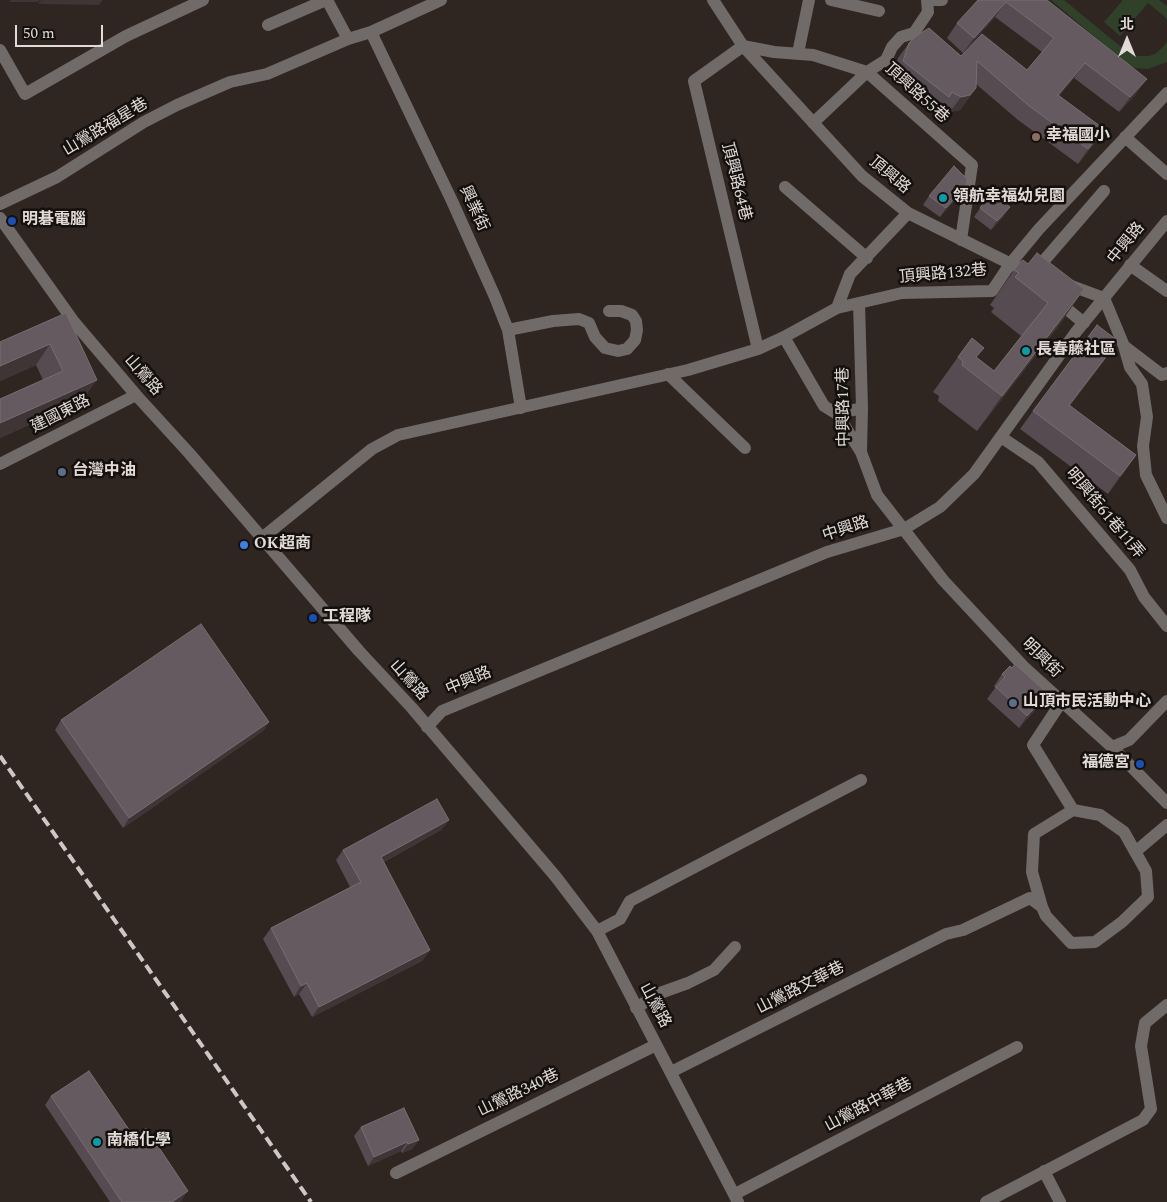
<!DOCTYPE html>
<html>
<head>
<meta charset="utf-8">
<style>
	body { margin:0 }
	#map { position:relative; width:1167px; height:1202px; overflow:hidden; background:#2f2521; font-family:Spectral,"Noto Sans TC",serif }
	canvas { display:block }
	.north { position:absolute; left:1102px; top:15px; width:50px; height:50px; -webkit-text-stroke:4px #14100e; paint-order:stroke; rotate:0deg; font-size:14px; font-weight:700; line-height:20px; text-align:center; color:#e1dad7 }
	.north::after { content:''; display:block; margin:auto; width:18px; height:22px; background:#e1dad7; clip-path:polygon(50% 0,100% 100%,50% 72%,0 100%) }
	.scale { position:absolute; left:15px; top:25px; width:88px; height:22px; box-sizing:border-box; border:2px solid #e1dad7; border-top:0; padding-left:6px; font-size:15px; line-height:18px; white-space:nowrap; color:#e1dad7; -webkit-text-stroke:4px #14100e; paint-order:stroke }
</style>
</head>
<body>
<div id="map">
<canvas width="1167" height="1202"></canvas>
<div class="north">北</div>
<div class="scale">50 m</div>
</div>
<script>
const c = document.querySelector('canvas').getContext('2d');
c.lineJoin = 'round';
function fill(path, color) { c.fillStyle = color; c.fill(path, 'evenodd'); }
const shape = rows => new Path2D(rows.map(r => 'M' + r).join(''));
function strokePath(path, color, width, dash) { c.strokeStyle = color; c.lineWidth = width; c.lineCap = dash ? 'butt' : 'round'; c.setLineDash(dash || []); c.stroke(path); }
function drawText(font, color, halo, rows, align = 'center') {
  c.font = font + ' Spectral,"Noto Sans TC",serif'; c.lineWidth = 5; c.setLineDash([]); c.textBaseline = 'middle'; c.strokeStyle = halo; c.fillStyle = color; for (const [text, x, y, turn = 0] of rows) {
    c.save(); c.translate(x, y); c.rotate((+turn || 0) * Math.PI / 180); c.textAlign = isNaN(turn) ? turn : align; if (halo) c.strokeText(text, 0, 0); c.fillText(text, 0, 0); c.restore();
  }
}
const green = shape([
	[1051,0,1064,0,1126,51,1137,56,1149,56,1155,54,1164,46,1167,41,1167,62,1148,69,1135,68,1128,65],
	[1123,0,1159,0,1167,6,1167,21,1165,17,1148,3,1120,36,1104,22]
]);
const minor = shape([
	[327,0,348,39],
	[713,0,743,46,862,176,908,213,1017,267],
	[831,0,879,11],
	[935,0,942,0],
	[268,25,326,0],
	[371,32,452,201,495,297,508,330,521,408],
	[0,50,25,94,126,36,203,0],
	[798,53,809,0],
	[813,123,867,72,886,60,892,47,901,37,914,33,928,12,927,0],
	[1125,137,1167,174],
	[785,187,867,258],
	[0,204,57,177,144,122,177,105,230,82,267,74,348,39,371,32,441,0],
	[0,218,74,322,136,395,189,453,359,651,412,708,556,877,597,931,738,1202],
	[1130,265,1167,291],
	[1035,271,1104,191],
	[1069,285,1104,298],
	[1104,298,1124,346,1130,367,1142,384,1147,417,1143,446,1146,475,1167,518],
	[1057,301,1084,323],
	[859,303,862,408,861,452,877,495,943,580,1025,668,1112,747,1167,803],
	[837,308,850,274,908,213],
	[508,330,553,321,579,319,589,323,595,337,605,348,618,351,627,349,635,340,637,330,636,321,632,315,621,311,609,311],
	[784,337,824,406,837,414,862,408],
	[1124,346,1162,375,1167,373],
	[758,349,694,81,743,46,774,52,813,55,867,72,972,165,961,240],
	[668,374,745,448],
	[837,414,861,452],
	[1001,437,1038,462,1130,570,1144,597,1167,626],
	[0,464,136,395],
	[262,538,372,449,398,435,688,370,758,349,784,337,837,308,902,293,992,291,1010,264,1039,229,1167,93],
	[1062,701,1033,745,1073,810],
	[427,727,442,711,827,552,904,529,940,507,974,474,1076,332,1167,221],
	[1112,747,1129,740,1167,701],
	[1135,852,1167,825],
	[1042,907,1032,872,1034,834,1073,810],
	[597,931,620,919,630,901,861,780],
	[636,1008,660,993,688,983,714,970,735,947],
	[671,1072,946,934,963,930,1030,898,1042,907,1046,916,1071,943,1095,942,1122,922,1148,897,1146,871,1124,832,1100,815,1073,810],
	[1044,1171,1060,1202],
	[396,1173,656,1045],
	[735,1194,1017,1047],
	[986,1202,1143,1120,1151,1109,1141,1046,1145,1023,1167,1005]
]);
const rail = shape([
	[0,756,311,1202]
]);
const wall = shape([
	[978,0,1047,0,1136,94,1119,112,1074,78,1059,96,1104,129,1094,144,1078,164,1018,120,976,84,976,88,960,110,950,112,942,107,939,112,893,76,898,58,909,43,961,56,1027,70,1042,52,995,17,963,53,947,38,957,23],
	[966,185,960,194,940,217,923,205,929,196],
	[991,192,1004,216,991,230,974,217],
	[1028,264,1084,289,1060,324,977,431,938,401,939,396,933,392,958,357,977,358,994,371,1021,336,991,312,994,308,990,305,1014,270],
	[66,313,82,401,0,438,0,399,43,380,36,365,0,381,0,342],
	[1106,358,1070,406,1136,455,1108,494,1020,429,1033,411],
	[1002,674,1048,694,1039,706,1019,728,987,699,995,688,994,686],
	[61,720,269,722,263,731,123,828,55,730],
	[449,820,441,830,384,862,430,950,422,961,312,1017,299,994,294,997,263,939,271,928,350,887,336,860,343,850],
	[51,1096,182,1200,179,1202,110,1202,45,1105],
	[361,1127,419,1140,412,1149,402,1153,401,1151,368,1166,354,1136]
]);
const shadedWall = shape([
	[11,0,40,0,38,2,9,2],
	[41,0,103,0,99,5,38,4],
	[1006,2,995,17,963,53,974,38],
	[1085,63,1074,78,1048,110,1058,95],
	[1147,79,1136,94,1119,112,1130,97],
	[976,88,960,110,950,112,961,97],
	[1104,129,1094,144,1078,164,1088,149],
	[966,185,960,194,940,217,946,208],
	[1010,207,1004,216,991,230,997,221],
	[1084,289,1060,324,977,431,1002,396],
	[1118,341,1106,358,1057,423,1069,405],
	[50,344,36,365,0,381,0,366],
	[97,380,82,401,0,438,0,423],
	[1136,455,1124,473,1108,494,1120,476],
	[1048,694,1039,706,1019,728,1027,716],
	[269,722,263,731,123,828,129,818],
	[449,820,441,830,374,867,381,857],
	[430,950,422,961,312,1017,319,1007],
	[307,983,299,994,294,997,301,986],
	[419,1140,412,1149,402,1153,408,1144],
	[407,1142,401,1151,368,1166,374,1157],
	[188,1191,182,1200,179,1202,172,1202]
]);
const building = shape([
	[978,0,1047,0,1147,79,1130,97,1085,63,1058,95,1104,129,1088,149,1028,105,977,61,976,88,970,95,961,97,952,92,949,97,903,61,909,43,915,37,929,28,961,56,982,34,1027,70,1054,38,1006,2,974,38,957,23,978,0],
	[954,166,967,179,966,185,946,208,929,196,954,166],
	[991,192,1010,207,997,221,980,208,991,192],
	[1037,253,1084,289,1002,396,962,365,963,361,958,357,972,338,984,348,976,357,994,371,1048,303,1015,277,1019,273,1014,270,1019,263,1023,260,1028,264,1037,253],
	[66,313,97,380,0,423,0,399,63,371,50,344,0,366,0,342,66,313],
	[1097,325,1118,341,1069,405,1136,455,1120,476,1033,411,1097,325],
	[201,624,269,722,129,818,61,720,201,624],
	[1015,664,1048,694,1027,716,996,687,1005,677,1002,674,1010,666,1012,668,1015,664],
	[437,799,449,820,381,857,430,950,319,1007,307,983,301,986,271,928,361,882,343,850,437,799],
	[89,1071,134,1137,146,1128,188,1191,172,1202,122,1202,51,1096,89,1071],
	[404,1108,419,1140,408,1144,407,1142,374,1157,361,1127,404,1108]
]);
const markers = [
	[1036,137,5,"#8d6e63"],
	[943,198,5,"#0f9aa8"],
	[12,221,5,"#1a4fb4"],
	[1026,351,5,"#0f9aa8"],
	[62,472,5,"#5c6f8a"],
	[244,545,5,"#3f7fe0"],
	[313,618,5,"#1a4fb4"],
	[1013,703,5,"#5c6f8a"],
	[1140,764,5,"#1a4fb4"],
	[97,1142,5,"#0f9aa8"]
];
const streetNames = [
	["頂興路55巷",916,94,42],
	["山鶯路福星巷",106,128,-31],
	["頂興路",889,176,40],
	["頂興路64巷",735,182,76],
	["興業街",473,209,65],
	["中興路",1127,244,-51],
	["頂興路132巷",943,275,-5],
	["山鶯路",142,376,49],
	["中興路17巷",845,407,-91],
	["建國東路",61,415,-27],
	["明興街61巷11弄",1104,514,50],
	["中興路",846,530,-18],
	["明興街",1041,659,44],
	["山鶯路",408,681,48],
	["中興路",469,682,-23],
	["山鶯路文華巷",801,989,-27],
	["山鶯路",654,1006,62],
	["山鶯路340巷",519,1094,-26],
	["山鶯路中華巷",869,1106,-28]
];
const poiNames = [
	["幸福國小",1046,137],
	["領航幸福幼兒園",953,198],
	["明碁電腦",22,221],
	["長春藤社區",1036,351],
	["台灣中油",72,472],
	["OK超商",254,545],
	["工程隊",323,618],
	["山頂市民活動中心",1023,703],
	["福德宮",1130,764,"right"],
	["南橋化學",107,1142]
];
fill(green, '#2f4128');
strokePath(minor, '#706a69', 12);
strokePath(rail, '#cec7c3', 4, [10, 5]);
fill(wall, '#554b50');
fill(shadedWall, '#3f3537');
fill(building, '#645a5f');
strokePath(building, '#776e72', 1);
for (const [x, y, r, color] of markers) { const dot = new Path2D(); dot.arc(x, y, r, 0, 2 * Math.PI); c.fillStyle = color; c.fill(dot); strokePath(dot, '#14100e', 2); }
drawText('16px', '#e1dad7', '#14100e', streetNames);
drawText('bold 16px', '#e1dad7', '#14100e', poiNames, 'left');
</script>
</body>
</html>
